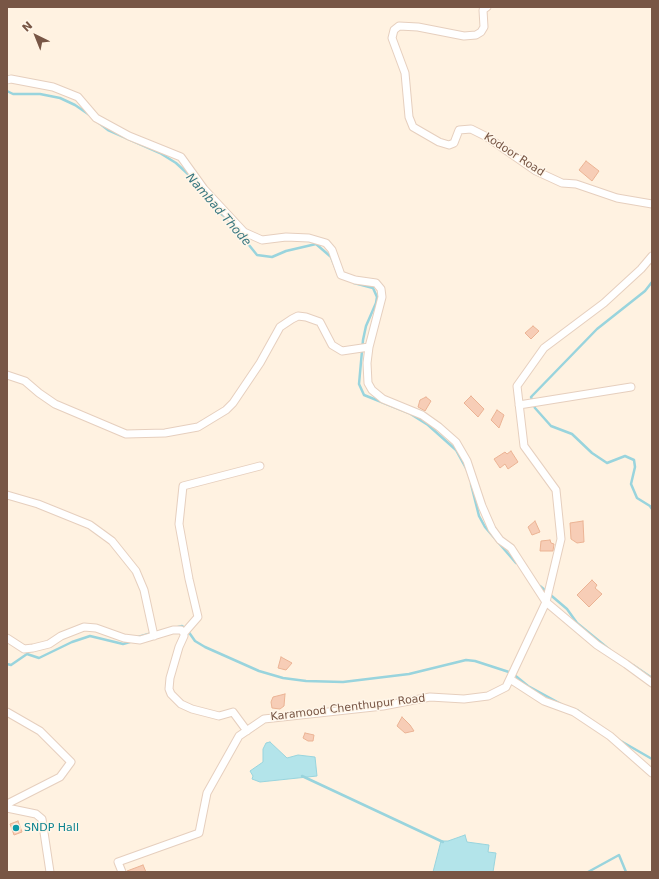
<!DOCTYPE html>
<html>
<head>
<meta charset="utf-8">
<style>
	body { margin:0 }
	#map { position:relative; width:659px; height:879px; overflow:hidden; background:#fff2e1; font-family:"DejaVu Sans",sans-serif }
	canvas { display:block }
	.frame { position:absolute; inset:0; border:8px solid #785645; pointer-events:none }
	.north { position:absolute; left:16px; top:16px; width:40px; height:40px; -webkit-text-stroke:3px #fff6e9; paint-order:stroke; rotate:317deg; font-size:11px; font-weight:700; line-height:16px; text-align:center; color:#785645 }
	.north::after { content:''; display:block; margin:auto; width:14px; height:18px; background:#785645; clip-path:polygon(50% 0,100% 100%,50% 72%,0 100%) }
</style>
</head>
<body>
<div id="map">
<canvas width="659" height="879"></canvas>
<div class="frame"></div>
<div class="north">N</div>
</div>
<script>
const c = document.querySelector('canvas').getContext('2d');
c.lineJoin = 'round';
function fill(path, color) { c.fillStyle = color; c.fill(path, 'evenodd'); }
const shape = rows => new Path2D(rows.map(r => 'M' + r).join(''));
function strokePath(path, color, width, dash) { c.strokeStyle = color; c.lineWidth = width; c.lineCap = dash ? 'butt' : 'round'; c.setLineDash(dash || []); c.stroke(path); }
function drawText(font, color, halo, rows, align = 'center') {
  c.font = font + ' "DejaVu Sans",sans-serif'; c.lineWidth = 3; c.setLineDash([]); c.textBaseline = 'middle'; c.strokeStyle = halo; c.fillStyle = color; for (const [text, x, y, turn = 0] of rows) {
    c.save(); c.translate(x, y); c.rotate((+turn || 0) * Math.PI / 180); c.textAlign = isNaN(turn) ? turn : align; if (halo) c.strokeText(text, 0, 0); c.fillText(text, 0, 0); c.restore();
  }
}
const water = shape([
	[270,742,287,758,298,755,315,757,317,776,260,782,252,779,253,776,250,771,263,762,263,749,266,743,270,742],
	[465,835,467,842,489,845,488,852,496,853,493,872,433,872,441,841,448,841,465,835]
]);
const stream = shape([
	[7,91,13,94,40,94,60,98,75,105,91,116],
	[99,123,108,130,160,153,176,163,189,175,217,211,228,219,257,255,272,257,286,251,316,244,331,257,337,272],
	[652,282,645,291,597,329,531,397,535,408,551,426,572,434,592,453,607,463,625,456,634,460,635,467,631,484,637,498,650,506,652,509],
	[354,283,373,288,377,297,376,303,366,326,363,340,359,384,364,395,409,413,428,425,456,450,467,470],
	[471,484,479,516,485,527,516,563],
	[540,586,567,609,577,623,610,650],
	[178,627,182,626,188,631,195,641,205,647,259,671,283,678,306,681,343,682,409,674,466,660,475,661,512,673,528,686,561,704],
	[138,637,152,633],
	[7,664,11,665,27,654,39,658,72,642,90,636,123,644,130,642],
	[633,665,652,678],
	[577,710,591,720],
	[619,740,652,759],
	[302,776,443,842],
	[588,872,619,855,626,872]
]);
const building = shape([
	[586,161,599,171,592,181,579,170,586,161],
	[533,326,539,331,531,339,525,333,533,326],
	[471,396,484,409,478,417,464,403,471,396],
	[426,397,431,401,425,411,418,407,420,400,426,397],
	[497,410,504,415,499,428,491,420,497,410],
	[511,451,518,462,508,469,505,464,500,468,494,459,505,452,507,454,511,451],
	[535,521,540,532,532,535,528,527,535,521],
	[583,521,584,542,577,543,571,539,570,523,583,521],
	[550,540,551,543,554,544,553,551,540,551,541,541,550,540],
	[592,580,597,585,595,588,602,594,589,607,577,595,592,580],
	[281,657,292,663,286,670,278,668,281,657],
	[285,694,284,706,280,709,272,708,271,702,273,697,285,694],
	[402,717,410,725,414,731,405,733,397,726,402,717],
	[305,733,314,735,313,741,308,741,303,738,305,733],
	[18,821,22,832,14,835,10,824,18,821],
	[143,865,146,872,127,872,127,871,143,865]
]);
const street = shape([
	[487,7,483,10,484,27,481,32,476,35,464,36,418,27,399,26,394,30,392,38,405,73,409,117,413,127,439,142,449,145,454,143,459,130,471,129,487,137,536,171,562,183,576,184,617,198,652,204],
	[7,80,11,79,53,87,78,97,96,118,129,136,181,157,204,189,244,232,262,240,286,237,309,238,326,243,332,250,341,275,355,280,376,283,381,289,382,297,369,347,367,363,368,383,372,390,383,399,422,415,439,427,456,442,467,461,482,506,492,529,500,540,511,548,546,602,597,645,626,664,652,683],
	[7,375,25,381,39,393,55,404,126,434,165,433,198,427,226,410,233,403,260,363,280,327,292,319,298,316,306,317,320,322,332,345,342,351,369,347],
	[519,405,631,387],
	[7,495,38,504,90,525,112,541,136,571,144,590,154,636],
	[184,633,198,617,189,579,179,524,183,486,260,466],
	[7,638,24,649,33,648,49,644,61,636,84,627,96,628,124,638,140,640,173,630,181,630,184,633,184,636,179,647,170,678,169,689,171,694,181,704,192,709,219,716,233,712,247,731],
	[510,679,544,701,574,712,610,736,652,773],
	[7,712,40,731,71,762,60,777,7,804],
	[7,808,36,814,42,819,50,872],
	[122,872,118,862,199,833,207,793,239,736,264,719,383,706,430,697,464,699,488,696,506,687,546,602,561,539,556,490,524,446,517,386,544,348,604,303,641,269,652,256]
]);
const markers = [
	[16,828,4,"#0f9aa8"]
];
const streetNames = [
	["Kodoor Road",514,155,33],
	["Karamood Chenthupur Road",348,708,-7]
];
const cultureNames = [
	["SNDP Hall",24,828]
];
const waterNames = [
	["Nambad Thode",218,210,49]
];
fill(water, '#b3e4ea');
strokePath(water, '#99d4dd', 1);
strokePath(stream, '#99d4dd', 2.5);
fill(building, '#f7cdb6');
strokePath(building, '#ebb394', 1);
strokePath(street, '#e6cfbe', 9);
strokePath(street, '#fff', 7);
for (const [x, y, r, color] of markers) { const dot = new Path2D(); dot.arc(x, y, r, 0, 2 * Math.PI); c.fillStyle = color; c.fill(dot); strokePath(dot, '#fff6e9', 1.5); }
drawText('11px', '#785645', '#fff6e9', streetNames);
drawText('11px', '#0d838f', '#fff6e9', cultureNames, 'left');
drawText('italic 12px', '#37767f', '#fff6e9', waterNames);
</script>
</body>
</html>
